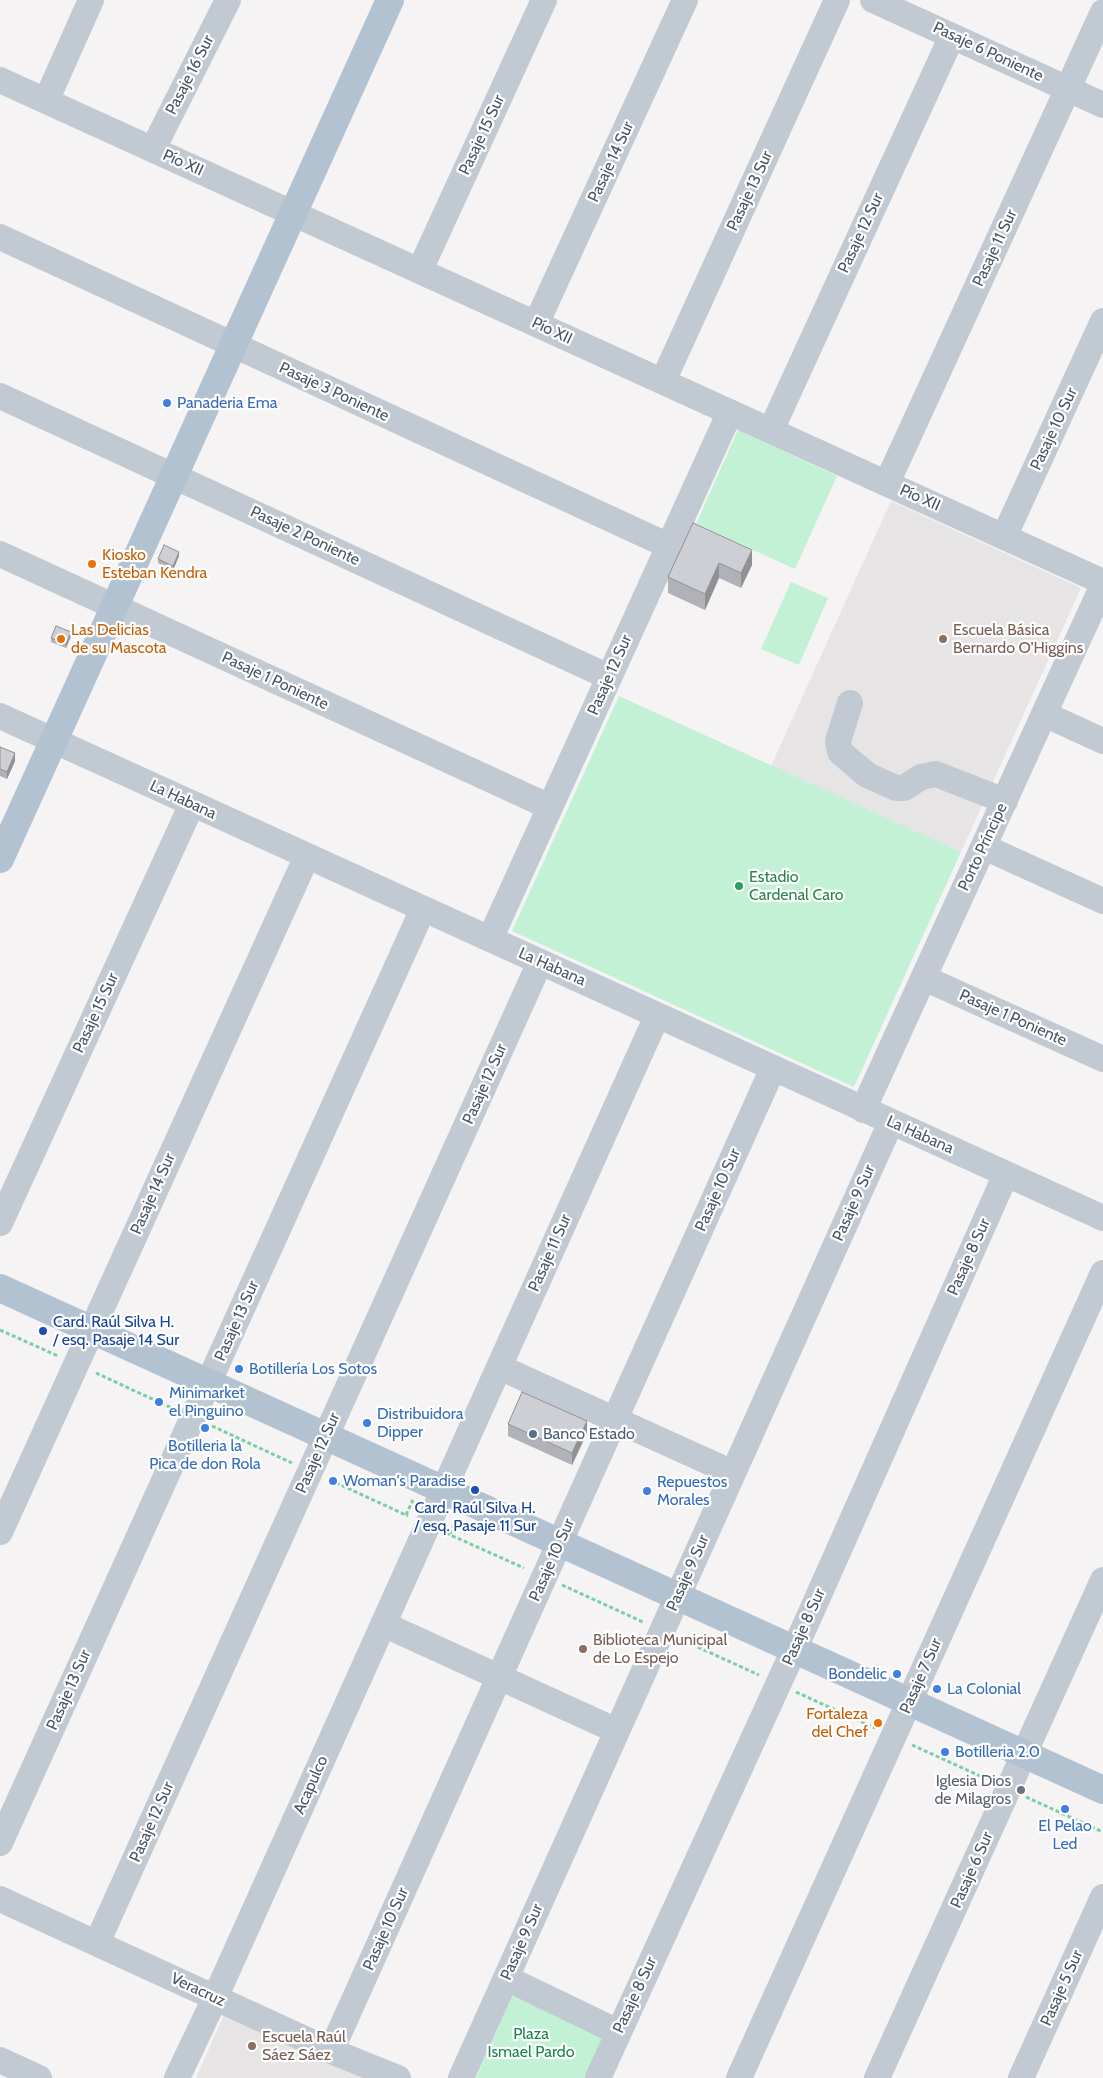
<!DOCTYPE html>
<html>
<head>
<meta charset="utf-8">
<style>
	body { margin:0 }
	canvas { display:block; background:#f5f3f3 }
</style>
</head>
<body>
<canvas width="1103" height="2078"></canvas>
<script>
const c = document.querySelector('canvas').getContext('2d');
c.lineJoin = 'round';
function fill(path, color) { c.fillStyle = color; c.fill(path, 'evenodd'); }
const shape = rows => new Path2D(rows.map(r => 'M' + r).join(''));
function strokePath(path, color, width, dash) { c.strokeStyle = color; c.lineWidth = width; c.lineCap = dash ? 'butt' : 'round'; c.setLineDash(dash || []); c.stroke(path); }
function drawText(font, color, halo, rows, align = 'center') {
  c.font = font + ' Cabin,sans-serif'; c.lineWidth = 4.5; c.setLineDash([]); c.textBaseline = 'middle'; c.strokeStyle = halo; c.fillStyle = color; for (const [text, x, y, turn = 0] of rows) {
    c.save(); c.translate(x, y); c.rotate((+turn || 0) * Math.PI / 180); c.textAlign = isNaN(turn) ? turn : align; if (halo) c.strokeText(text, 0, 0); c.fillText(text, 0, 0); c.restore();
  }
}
const education = shape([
	[891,501,1081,588,961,852,771,766],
	[224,2015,363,2078,196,2078]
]);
const green = shape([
	[738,430,837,476,795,569,696,524],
	[791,582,828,598,799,665,761,649],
	[619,696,961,852,854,1087,512,931],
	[512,1996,602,2035,605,2043,589,2078,476,2078]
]);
const path = shape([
	[0,1330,58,1356],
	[96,1373,174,1409],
	[212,1426,292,1463],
	[330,1480,408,1516],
	[406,1515,413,1500],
	[446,1533,524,1568],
	[450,1534,455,1522],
	[562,1585,643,1622],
	[680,1639,759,1675],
	[796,1692,875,1728],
	[912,1745,989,1780],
	[1026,1797,1103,1832]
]);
const minor = shape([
	[873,0,1103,105],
	[0,80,1103,582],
	[46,101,91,0],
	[153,149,228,0],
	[0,237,669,546],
	[420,270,544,0],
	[536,324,685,0],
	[663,381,837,0],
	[0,396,609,677],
	[771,430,952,36],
	[887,483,1103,12],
	[1004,537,1103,321],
	[0,554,550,807],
	[850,703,838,741,840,752,867,775,896,788,904,788,921,777,936,774,1005,801],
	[1044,714,1103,741],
	[0,716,1103,1218],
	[984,847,1103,901],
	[490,939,730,412],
	[924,978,1103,1059],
	[863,1110,1103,585],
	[0,1223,192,804],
	[499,1367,733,1473],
	[0,1532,307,856],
	[383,1624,617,1731],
	[0,1843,423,909],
	[0,1899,331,2051,398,2078],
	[97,1943,540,962],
	[506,1978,618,2032],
	[331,2051,773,1068],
	[0,2060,39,2078],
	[177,2078,215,1998,657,1016],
	[461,2078,891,1122],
	[598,2078,809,1617,1006,1174],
	[739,2078,1103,1273],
	[877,2078,1103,1580],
	[1021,2078,1103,1897]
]);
const major = shape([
	[0,859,390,0],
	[0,1288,1103,1790]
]);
const wall = shape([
	[693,523,752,565,741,588,719,578,705,610,668,593,668,577],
	[179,556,173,570,158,563,158,559],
	[71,636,66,648,51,642,51,638],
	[0,747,15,761,7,779,0,776],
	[508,1424,587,1433,572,1465,508,1436]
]);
const shadedWall = shape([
	[752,550,752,565,741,588,741,573],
	[179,552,179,556,173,570,173,566],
	[719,563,719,578,705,610,705,594],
	[71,632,71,636,66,648,66,644],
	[15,753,15,761,7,779,7,772],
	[587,1421,587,1433,572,1465,572,1453]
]);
const building = shape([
	[693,523,752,550,741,573,719,563,705,594,668,577,693,523],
	[164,545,179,552,173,566,158,559,164,545],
	[56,626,71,632,66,644,51,638,56,626],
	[0,747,15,753,7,772,0,769,0,747],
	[522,1392,587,1421,572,1453,508,1424,522,1392]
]);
const markers = [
	[167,403,5,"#3f7fe0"],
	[92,564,5,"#e8710a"],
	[61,639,5,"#e8710a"],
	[943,639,5,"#8d6e63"],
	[739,886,5,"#2e9e5b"],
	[43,1331,5,"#1a4fb4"],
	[239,1369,5,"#3f7fe0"],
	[159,1402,5,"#3f7fe0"],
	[367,1423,5,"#3f7fe0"],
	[205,1428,5,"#3f7fe0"],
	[533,1434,5,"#5c6f8a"],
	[333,1481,5,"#3f7fe0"],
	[475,1490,5,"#1a4fb4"],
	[647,1491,5,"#3f7fe0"],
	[583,1649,5,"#8d6e63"],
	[897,1674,5,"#3f7fe0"],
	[937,1689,5,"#3f7fe0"],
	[878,1723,5,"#e8710a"],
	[945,1752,5,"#3f7fe0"],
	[1021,1790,5,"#6b7280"],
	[1065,1809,5,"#3f7fe0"],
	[252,2046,5,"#8d6e63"]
];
const streetNames = [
	["Pasaje 6 Poniente",988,52,25],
	["Pasaje 16 Sur",190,75,-63],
	["Pasaje 15 Sur",482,135,-65],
	["Pasaje 14 Sur",611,162,-65],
	["Pío XII",183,163,24],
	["Pasaje 13 Sur",750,191,-65],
	["Pasaje 12 Sur",861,233,-65],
	["Pasaje 11 Sur",995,248,-65],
	["Pío XII",552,331,25],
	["Pasaje 3 Poniente",334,392,25],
	["Pasaje 10 Sur",1054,429,-65],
	["Pío XII",920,498,24],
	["Pasaje 2 Poniente",305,536,25],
	["Pasaje 12 Sur",610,675,-66],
	["Pasaje 1 Poniente",275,681,25],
	["La Habana",183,800,25],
	["Porto Príncipe",983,847,-65],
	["La Habana",552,967,24],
	["Pasaje 15 Sur",96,1013,-65],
	["Pasaje 1 Poniente",1013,1018,24],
	["Pasaje 12 Sur",485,1084,-66],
	["La Habana",920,1135,24],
	["Pasaje 10 Sur",718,1190,-66],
	["Pasaje 14 Sur",153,1194,-66],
	["Pasaje 9 Sur",854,1203,-66],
	["Pasaje 11 Sur",550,1253,-66],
	["Pasaje 8 Sur",969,1257,-66],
	["Pasaje 13 Sur",237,1321,-66],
	["Pasaje 12 Sur",318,1453,-66],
	["Pasaje 10 Sur",552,1560,-66],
	["Pasaje 9 Sur",688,1573,-66],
	["Pasaje 8 Sur",804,1627,-66],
	["Pasaje 7 Sur",921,1676,-66],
	["Pasaje 13 Sur",69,1690,-66],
	["Acapulco",311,1785,-66],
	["Pasaje 12 Sur",152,1822,-66],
	["Pasaje 6 Sur",972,1870,-66],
	["Pasaje 10 Sur",386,1929,-66],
	["Pasaje 9 Sur",522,1942,-66],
	["Pasaje 5 Sur",1062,1988,-66],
	["Veracruz",198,1990,25],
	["Pasaje 8 Sur",635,1995,-65]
];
const shopNames = [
	["Panaderia Ema",177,403],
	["Botillería Los Sotos",249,1369],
	["Minimarket",169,1393],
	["el Pinguino",169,1411],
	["Distribuidora",377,1414],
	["Dipper",377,1432],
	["Botilleria la",205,1446,"center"],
	["Pica de don Rola",205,1464,"center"],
	["Woman's Paradise",343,1481],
	["Repuestos",657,1482],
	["Morales",657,1500],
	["Bondelic",887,1674,"right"],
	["La Colonial",947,1689],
	["Botilleria 2.0",955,1752],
	["El Pelao",1065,1826,"center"],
	["Led",1065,1844,"center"]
];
const foodNames = [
	["Kiosko",102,555],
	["Esteban Kendra",102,573],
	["Las Delicias",71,630],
	["de su Mascota",71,648],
	["Fortaleza",868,1714,"right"],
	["del Chef",868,1732,"right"]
];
const educationNames = [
	["Escuela Básica",953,630],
	["Bernardo O'Higgins",953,648],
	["Biblioteca Municipal",593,1640],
	["de Lo Espejo",593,1658],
	["Escuela Raúl",262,2037],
	["Sáez Sáez",262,2055]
];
const leisureNames = [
	["Estadio",749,877],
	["Cardenal Caro",749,895]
];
const transitNames = [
	["Card. Raúl Silva H.",53,1322],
	["/ esq. Pasaje 14 Sur",53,1340],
	["Card. Raúl Silva H.",475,1508,"center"],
	["/ esq. Pasaje 11 Sur",475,1526,"center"]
];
const serviceNames = [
	["Banco Estado",543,1434]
];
const worshipNames = [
	["Iglesia Dios",1011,1781],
	["de Milagros",1011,1799]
];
const parkNames = [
	["Plaza",531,2034],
	["Ismael Pardo",531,2052]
];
fill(education, '#e6e4e5');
fill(green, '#c3f1d5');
strokePath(path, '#7ad0a6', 3, [4, 2.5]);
strokePath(minor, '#c1cad2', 26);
strokePath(major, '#b3c2d1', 28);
fill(wall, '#b0b2b7');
fill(shadedWall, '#909195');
fill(building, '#cdcfd5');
strokePath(building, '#909195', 1);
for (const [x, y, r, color] of markers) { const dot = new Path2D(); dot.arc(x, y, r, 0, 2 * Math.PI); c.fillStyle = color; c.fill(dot); strokePath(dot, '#fff', 2); }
drawText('16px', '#4a5661', '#fff', streetNames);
drawText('16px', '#366cbe', '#fff', shopNames, 'left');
drawText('16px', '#c56008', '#fff', foodNames, 'left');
drawText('16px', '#785e54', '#fff', educationNames, 'left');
drawText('16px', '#27864d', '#fff', leisureNames, 'left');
drawText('16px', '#164399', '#fff', transitNames, 'left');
drawText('16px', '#4e5e75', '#fff', serviceNames, 'left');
drawText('16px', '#5b616d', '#fff', worshipNames, 'right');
drawText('16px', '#17864f', '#fff', parkNames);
</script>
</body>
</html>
